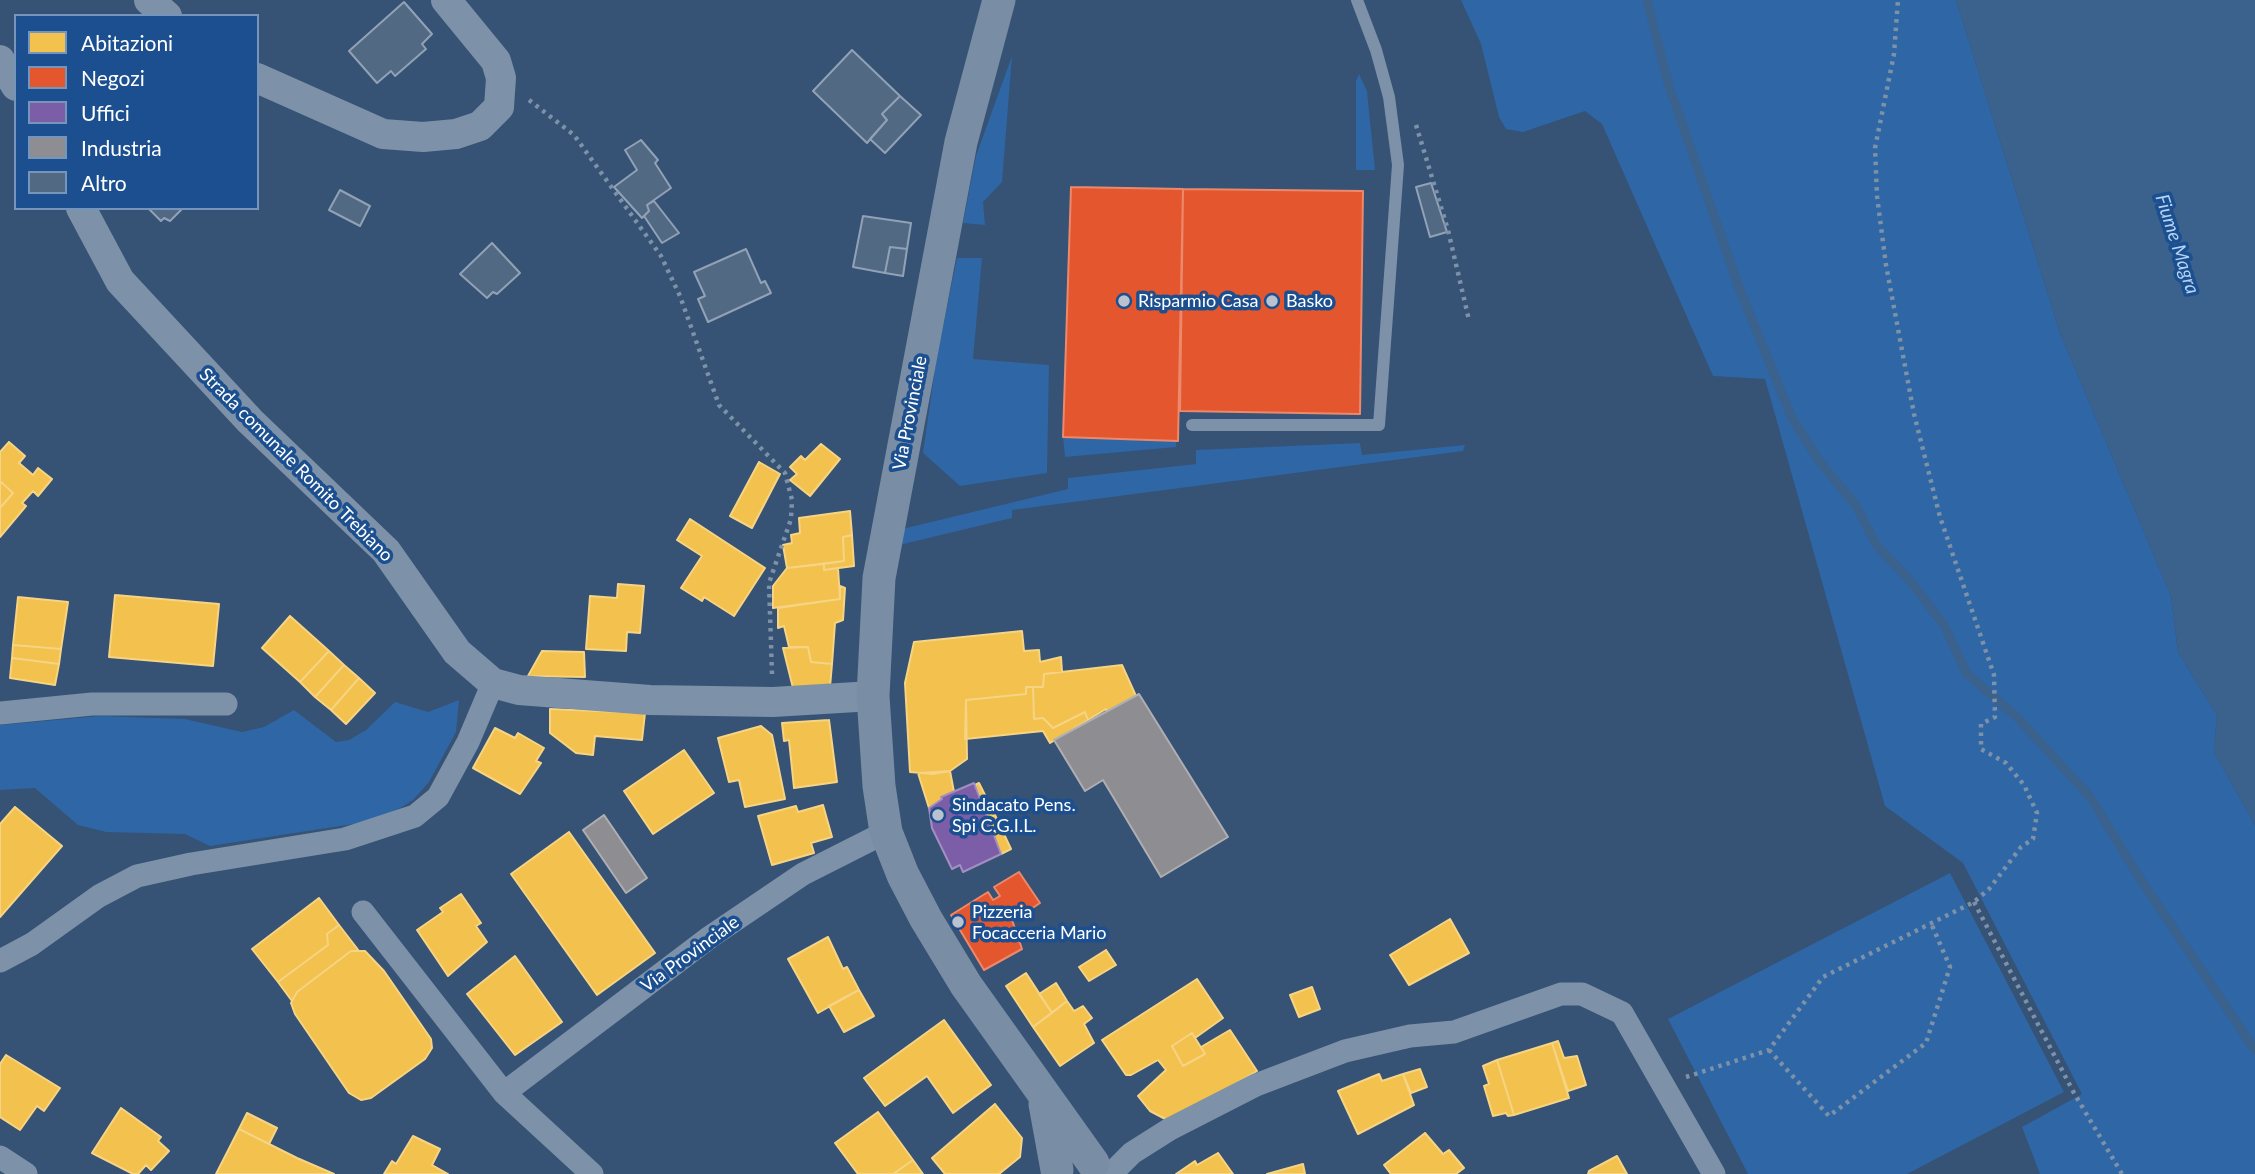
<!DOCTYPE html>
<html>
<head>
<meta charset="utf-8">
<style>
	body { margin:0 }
	#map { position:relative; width:2255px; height:1174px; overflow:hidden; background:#365274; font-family:Lato,sans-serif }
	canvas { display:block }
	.legend { position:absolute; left:14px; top:14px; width:245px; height:196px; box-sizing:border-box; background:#1b4f8f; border:2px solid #7695bc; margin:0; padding:9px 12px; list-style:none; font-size:21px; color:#fff }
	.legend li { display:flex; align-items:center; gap:14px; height:35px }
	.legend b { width:35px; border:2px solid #7695bc }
</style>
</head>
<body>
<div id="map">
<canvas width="2255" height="1174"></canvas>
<ul class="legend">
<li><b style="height:19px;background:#f2c14e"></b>Abitazioni</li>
<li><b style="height:19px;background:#e4572e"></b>Negozi</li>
<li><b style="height:19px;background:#7b5ea7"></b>Uffici</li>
<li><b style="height:19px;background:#8d8d92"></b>Industria</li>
<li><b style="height:19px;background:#526984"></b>Altro</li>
</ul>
</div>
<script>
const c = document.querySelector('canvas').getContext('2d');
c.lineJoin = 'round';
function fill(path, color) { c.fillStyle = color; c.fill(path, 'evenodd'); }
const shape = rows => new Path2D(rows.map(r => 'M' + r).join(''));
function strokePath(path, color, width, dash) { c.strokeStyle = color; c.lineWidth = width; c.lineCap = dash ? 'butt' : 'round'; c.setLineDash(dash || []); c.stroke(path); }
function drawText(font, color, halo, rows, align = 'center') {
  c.font = font + ' Lato,sans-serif'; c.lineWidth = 7; c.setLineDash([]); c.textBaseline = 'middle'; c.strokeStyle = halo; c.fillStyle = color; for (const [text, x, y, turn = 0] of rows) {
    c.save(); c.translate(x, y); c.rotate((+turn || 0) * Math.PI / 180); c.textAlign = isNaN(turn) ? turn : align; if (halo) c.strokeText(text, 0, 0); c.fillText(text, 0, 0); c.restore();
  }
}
const green = shape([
	[1461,0,1956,0,2060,333,2171,596,2178,652,2217,715,2214,752,2255,825,2255,1174,2040,1174,2022,1127,2082,1094,1963,863,1885,806,1765,379,1713,376,1602,124,1585,111,1523,132,1506,129,1499,117,1481,44],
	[1012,56,1002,182,983,202,985,225,963,223,976,156],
	[1359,74,1367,91,1375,170,1356,170,1356,81],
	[957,258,982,258,973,359,1049,365,1047,473,960,486,923,453,937,355],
	[1063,437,1176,439,1176,447,1065,457],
	[1360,443,1362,455,1465,445,1463,451,1012,510,1012,518,895,546,898,530,1068,489,1068,478,1196,464,1196,450],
	[459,700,456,732,429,782,413,800,392,813,366,822,210,846,185,834,106,832,78,825,35,788,0,790,0,725,99,716,185,719,242,732,264,727,294,710,336,742,349,740,366,730,395,702,428,712],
	[1950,873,2064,1092,1907,1174,1748,1174,1668,1019]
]);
const water = shape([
	[1956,0,2255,0,2255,825,2214,752,2217,715,2178,652,2171,596,2060,333]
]);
const homes = shape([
	[9,442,25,456,19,463,33,475,38,468,52,479,38,496,33,491,22,503,26,506,0,537,0,508,13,493,0,481,0,452,9,442],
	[821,444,840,459,810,496,790,480,797,474,790,467,801,456,805,460,821,444],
	[759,462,780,474,752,528,730,516,759,462],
	[0,481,13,493,0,508,0,481],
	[850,511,852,535,843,537,844,561,787,568,783,545,792,543,791,535,800,533,799,518,850,511],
	[690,519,765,568,734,616,704,597,702,601,681,588,702,556,677,540,690,519],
	[852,535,854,566,824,570,824,564,844,561,843,537,852,535],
	[824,564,824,570,838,568,840,599,773,608,773,586,787,568,824,564],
	[618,584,644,586,640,633,627,632,626,651,586,649,590,596,617,598,618,584],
	[840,586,845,588,843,620,835,623,832,664,811,662,808,647,789,647,784,626,778,628,778,608,840,599,840,586],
	[115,595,219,604,213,666,109,657,115,595],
	[18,597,68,602,61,649,13,645,18,597],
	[290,616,329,651,300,682,262,648,290,616],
	[1022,631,1024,651,1039,650,1040,662,1061,657,1062,672,1044,674,1043,687,1026,687,1026,694,966,700,967,759,950,771,933,774,910,772,905,683,914,642,1022,631],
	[13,645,61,649,59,664,12,658,13,645],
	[808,647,811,662,832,664,830,687,793,688,783,648,808,647],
	[329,651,344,665,315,697,300,682,329,651],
	[542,651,584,652,585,677,528,676,542,651],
	[12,658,59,664,55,685,10,678,12,658],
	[344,665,359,678,331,710,315,697,344,665],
	[1122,665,1136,696,1108,712,1106,709,1088,720,1085,712,1053,728,1043,718,1034,719,1033,687,1043,687,1044,674,1122,665],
	[359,678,375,693,346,724,331,710,359,678],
	[1026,687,1033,687,1034,719,1043,718,1053,728,1085,712,1088,720,1050,743,1043,731,965,739,966,700,1026,694,1026,687],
	[550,709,645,713,642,740,595,736,593,755,576,753,550,733,550,709],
	[829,720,837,782,794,788,789,740,784,741,782,723,829,720],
	[761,726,772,735,785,799,745,807,739,780,729,782,718,738,761,726],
	[495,728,515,738,518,733,544,748,536,761,541,763,520,794,473,768,495,728],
	[684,750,714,793,653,834,624,791,684,750],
	[950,771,954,792,941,797,942,799,929,808,918,773,950,771],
	[979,783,995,815,989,818,975,785,979,783],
	[823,805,832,837,811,843,814,853,772,865,758,816,796,806,798,812,823,805],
	[15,807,62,846,0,917,0,824,15,807],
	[995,815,1011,849,1001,854,987,820,995,815],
	[569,832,655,953,597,995,511,874,569,832],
	[461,894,481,923,476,926,487,942,448,976,417,930,443,912,440,908,461,894],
	[319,898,339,925,327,934,328,945,278,982,252,949,319,898],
	[1450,919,1469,953,1409,985,1390,955,1450,919],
	[339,925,359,951,351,951,297,992,292,1001,278,982,328,945,327,934,339,925],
	[828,937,843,969,847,967,859,990,818,1013,788,959,828,937],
	[1106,950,1116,965,1089,981,1079,967,1106,950],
	[351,951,365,951,384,971,431,1039,432,1048,425,1059,371,1098,361,1100,349,1093,295,1014,291,1003,297,992,351,951],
	[515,956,562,1022,515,1055,467,994,515,956],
	[1026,973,1052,1013,1033,1027,1006,986,1026,973],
	[1197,979,1223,1018,1195,1038,1192,1033,1172,1046,1183,1066,1205,1054,1201,1047,1230,1030,1257,1071,1171,1122,1150,1111,1138,1096,1166,1070,1158,1060,1131,1075,1126,1075,1102,1040,1197,979],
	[1056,983,1067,1001,1052,1013,1039,994,1056,983],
	[1312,987,1320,1009,1299,1017,1290,995,1312,987],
	[859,990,874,1016,844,1032,829,1006,859,990],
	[1067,1001,1074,1011,1083,1006,1092,1018,1084,1024,1094,1043,1060,1066,1033,1027,1067,1001],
	[944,1020,991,1085,953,1113,927,1076,885,1106,864,1078,944,1020],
	[1192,1033,1205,1054,1183,1066,1172,1046,1192,1033],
	[1558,1041,1564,1058,1577,1056,1586,1085,1568,1091,1552,1043,1558,1041],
	[1552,1043,1569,1098,1514,1115,1497,1060,1552,1043],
	[6,1055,60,1088,44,1111,37,1106,20,1130,0,1117,0,1064,6,1055],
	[1497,1060,1514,1115,1508,1116,1506,1113,1493,1116,1484,1086,1489,1084,1483,1066,1497,1060],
	[1420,1069,1427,1087,1411,1093,1403,1074,1420,1069],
	[1379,1074,1382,1081,1403,1074,1414,1105,1358,1134,1338,1091,1379,1074],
	[995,1104,1022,1138,1020,1157,999,1174,945,1174,932,1158,995,1104],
	[121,1108,161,1137,158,1141,169,1151,151,1170,146,1165,138,1174,133,1174,92,1153,121,1108],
	[878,1112,913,1160,893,1174,858,1174,835,1143,878,1112],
	[247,1113,277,1128,269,1144,239,1129,247,1113],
	[239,1129,297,1158,334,1174,216,1174,239,1129],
	[1425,1133,1443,1154,1449,1150,1464,1168,1456,1174,1391,1174,1384,1165,1425,1133],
	[413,1136,440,1149,432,1165,448,1174,384,1174,392,1161,396,1164,413,1136],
	[1218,1153,1233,1174,1176,1174,1195,1161,1197,1165,1218,1153],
	[1617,1156,1627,1174,1588,1174,1589,1171,1617,1156],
	[913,1160,923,1174,893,1174,913,1160],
	[1303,1164,1305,1174,1267,1174,1303,1164]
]);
const shops = shape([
	[1071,187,1183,189,1178,441,1063,437,1071,187],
	[1183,189,1363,191,1360,414,1180,411,1183,189],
	[1019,872,1040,903,1022,915,1018,909,1010,914,1022,949,984,970,951,915,988,892,993,900,1000,896,994,887,1019,872]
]);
const offices = shape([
	[974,783,1001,854,963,872,960,865,952,869,932,828,929,808,942,799,941,797,974,783]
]);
const industry = shape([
	[1139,694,1228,837,1161,877,1103,780,1085,791,1054,740,1139,694],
	[604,815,647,878,626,893,583,830,604,815]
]);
const stream = shape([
	[1647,0,1668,83,1738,285,1791,416,1819,461,1855,504,1877,546,1908,578,1944,625,1967,674,2018,718,2091,798,2137,874,2255,1050]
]);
const building = shape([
	[404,2,432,34,422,44,426,49,395,76,391,71,377,83,349,51,404,2],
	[852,50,900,96,882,114,887,120,867,143,813,91,852,50],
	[900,96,921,115,885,153,870,139,887,120,882,114,900,96],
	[641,140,658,160,655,163,671,188,647,205,649,211,642,218,614,187,637,170,625,150,641,140],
	[1431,183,1447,232,1430,237,1416,187,1431,183],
	[340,190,370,206,360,226,329,210,340,190],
	[654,201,679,233,662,243,644,216,649,211,647,205,654,201],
	[148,208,183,208,170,221,164,218,161,221,148,208],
	[863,216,911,223,907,249,890,247,885,273,853,267,863,216],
	[492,243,520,273,497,294,493,292,487,298,460,274,492,243],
	[890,247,907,249,903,276,885,273,890,247],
	[746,249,761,283,765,281,771,293,708,322,698,299,705,296,694,272,746,249]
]);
const path = shape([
	[529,100,574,135,661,256,680,296,719,405,785,473,792,500,791,519,769,583,772,674],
	[1416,125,1448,230,1469,320],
	[1974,902,2074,1093,2122,1174],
	[1769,1050,1829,1116,1926,1043,1950,967,1931,923],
	[1686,1077,1769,1050,1823,977,1974,902,1989,889,2021,847,2033,839,2037,813,2024,785,2006,763,1981,749,1981,724,1995,717,1994,675,1940,517,1914,414,1886,265,1877,196,1875,148,1894,54,1898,0]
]);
const service = shape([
	[1192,425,1379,425,1398,165,1389,97,1376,50,1357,0]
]);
const minor = shape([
	[0,713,92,704,226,704],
	[363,912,504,1093,592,1174],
	[0,961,32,944,99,896,137,876,191,864,345,839,415,816,438,797,468,742,493,683],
	[504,1093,710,937,803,874,886,832],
	[0,1157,26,1174],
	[1113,1172,1132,1153,1170,1129,1256,1085,1345,1051,1410,1036,1454,1032,1561,994,1582,994,1622,1013,1714,1174]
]);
const tertiary = shape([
	[149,0,167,16],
	[0,60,16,86],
	[257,78,383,134,423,137,456,134,480,126,499,107,501,78,496,61,446,0],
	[81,208,120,281,250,421,386,551,457,652,493,683,519,690,650,700,773,702,873,696]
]);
const secondary = shape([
	[999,0,961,142,879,578,873,696,879,786,886,832,903,875,926,919,966,985,1093,1163],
	[1045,1104,1057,1170]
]);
const markers = [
	[1124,301,7,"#b9c2ce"],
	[1272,301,7,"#b9c2ce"],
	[938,815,7,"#b9c2ce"],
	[958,922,7,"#b9c2ce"]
];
const poiNames = [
	["Risparmio Casa",1138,301],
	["Basko",1286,301],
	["Sindacato Pens.",952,805],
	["Spi C.G.I.L.",952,826],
	["Pizzeria",972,912],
	["Focacceria Mario",972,933]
];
const streetNames = [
	["Via Provinciale",910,413,-79],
	["Strada comunale Romito Trebiano",296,465,45],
	["Via Provinciale",690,954,-36]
];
const waterNames = [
	["Fiume Magra",2177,244,72]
];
fill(green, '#2f66a5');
fill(water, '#3b618d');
fill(homes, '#f2c14e');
strokePath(homes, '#f6d483', 2);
fill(shops, '#e4572e');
strokePath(shops, '#ec896d', 2);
fill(offices, '#7b5ea7');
strokePath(offices, '#a38ec1', 2);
fill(industry, '#8d8d92');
strokePath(industry, '#afafb3', 2);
strokePath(stream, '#3b618d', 9);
fill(building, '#526984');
strokePath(building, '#92a2b6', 2);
strokePath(path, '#7d92a8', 4.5, [3.5, 5]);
strokePath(service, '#7d92a8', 12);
strokePath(minor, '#7d92a8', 23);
strokePath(tertiary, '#7d92a8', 30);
strokePath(secondary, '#798da4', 33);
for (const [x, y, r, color] of markers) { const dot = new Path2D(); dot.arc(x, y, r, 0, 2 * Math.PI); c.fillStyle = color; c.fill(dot); strokePath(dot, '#1b4f8f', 2.5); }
drawText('18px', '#fff', '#1b4f8f', poiNames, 'left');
drawText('18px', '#fff', '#1b4f8f', streetNames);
drawText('italic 19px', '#b5d3f5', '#1b4f8f', waterNames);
</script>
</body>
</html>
